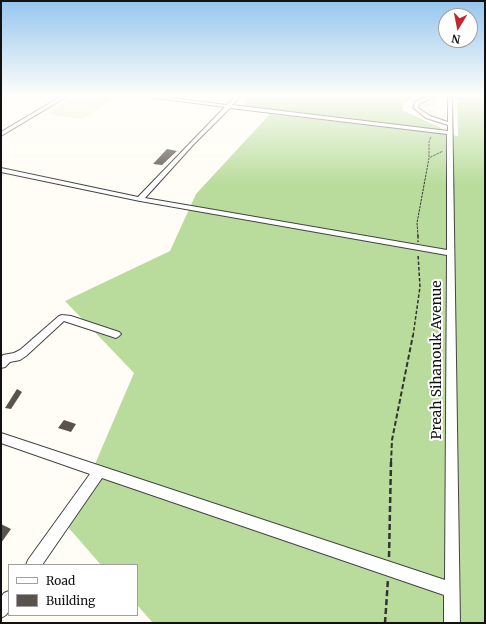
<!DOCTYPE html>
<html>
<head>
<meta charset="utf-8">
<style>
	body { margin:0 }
	#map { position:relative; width:486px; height:624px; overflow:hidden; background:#fffdf5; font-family:Merriweather,serif }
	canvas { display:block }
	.frame { position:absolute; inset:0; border:2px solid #111; pointer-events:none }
	.legend { position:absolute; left:8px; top:564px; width:130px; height:52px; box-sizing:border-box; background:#fff; border:1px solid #a0a0a0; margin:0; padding:5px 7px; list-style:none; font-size:12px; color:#111 }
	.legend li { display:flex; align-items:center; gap:8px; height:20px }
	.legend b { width:20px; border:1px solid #a0a0a0 }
	.north { position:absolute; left:438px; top:8px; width:40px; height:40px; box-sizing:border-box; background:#fff; border:1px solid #a0a0a0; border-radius:50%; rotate:190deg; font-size:11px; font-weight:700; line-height:16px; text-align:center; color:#111 }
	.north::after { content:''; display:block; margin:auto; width:14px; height:18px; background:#c4262e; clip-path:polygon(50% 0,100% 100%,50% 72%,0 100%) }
</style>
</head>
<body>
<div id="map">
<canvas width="486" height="624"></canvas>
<div class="frame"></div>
<ul class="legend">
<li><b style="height:5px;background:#fff"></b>Road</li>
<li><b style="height:11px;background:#5a524d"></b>Building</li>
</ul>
<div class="north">N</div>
</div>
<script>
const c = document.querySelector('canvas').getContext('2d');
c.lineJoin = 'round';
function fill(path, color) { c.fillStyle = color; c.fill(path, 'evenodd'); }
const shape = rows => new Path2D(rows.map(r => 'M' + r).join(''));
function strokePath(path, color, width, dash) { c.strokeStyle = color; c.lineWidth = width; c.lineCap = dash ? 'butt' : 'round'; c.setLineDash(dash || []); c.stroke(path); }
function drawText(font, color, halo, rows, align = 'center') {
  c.font = font + ' Merriweather,serif'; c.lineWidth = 4; c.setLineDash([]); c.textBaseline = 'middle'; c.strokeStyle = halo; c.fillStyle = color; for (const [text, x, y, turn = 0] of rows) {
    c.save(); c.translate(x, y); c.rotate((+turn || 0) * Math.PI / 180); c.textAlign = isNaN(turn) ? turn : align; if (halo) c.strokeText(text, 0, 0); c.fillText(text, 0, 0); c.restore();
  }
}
const forest = shape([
	[249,97,416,97,404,102,402,110,445,130,242,106],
	[457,97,485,97,485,623,153,623,137,605,137,565,101,565,68,527,134,373,65,301,170,251,196,194,270,114,458,136]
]);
const pitch = shape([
	[75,97,116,97,83,119,47,114]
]);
const plaza = shape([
	[422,97,444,97,435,103,435,108,418,106,417,108,435,110,441,119,439,123,421,116,408,107,410,102]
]);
const building = shape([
	[167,149,177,151,162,165,153,164],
	[17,389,22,392,11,409,5,408],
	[64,420,76,424,71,432,58,428],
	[1,524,11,529,1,543]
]);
const pathFar3 = shape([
	[429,157,429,142,431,136],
	[418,236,417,223,429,158,443,151]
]);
const pathFar2 = shape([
	[418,235,418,242],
	[413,336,420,287,418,254]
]);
const pathFar1 = shape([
	[391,463,392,440,413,335]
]);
const path = shape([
	[389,557,391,462],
	[385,623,388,579]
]);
const minor = shape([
	[60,97,66,97,1,136,1,132,60,97],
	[148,97,164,97,227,105,235,97,240,97,232,105,448,131,448,125,426,118,414,108,415,102,426,97,433,97,419,104,418,108,430,116,448,122,448,97,452,97,460,623,444,623,444,595,102,478,42,565,26,565,28,560,90,474,1,443,1,433,445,580,447,255,140,201,1,172,1,168,138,197,225,107,148,97],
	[230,108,447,134,447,250,145,198,193,145,230,108],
	[62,315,71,316,119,332,121,334,119,336,116,338,64,321,26,356,20,360,10,362,5,367,1,368,1,358,3,355,14,353,20,350,59,316,62,315],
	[9,591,9,611,6,615,1,618,1,597,4,593,9,591]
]);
const streetNames = [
	["Preah Sihanouk Avenue",437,360,-90]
];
fill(forest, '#b9dc9c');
fill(pitch, '#e6f2cf');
fill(plaza, '#f1ede2');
fill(building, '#5a524d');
strokePath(minor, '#444', 2);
strokePath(pathFar3, '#333', 1, [2.5, 1]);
strokePath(pathFar2, '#333', 1.5, [3.5, 2]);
strokePath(pathFar1, '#333', 2, [5, 2.5]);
strokePath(path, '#333', 2.5, [6, 3]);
fill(minor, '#fff');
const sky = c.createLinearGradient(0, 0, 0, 185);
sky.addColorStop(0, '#95c6ee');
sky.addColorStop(0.52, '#fffefa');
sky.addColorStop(1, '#fffefa00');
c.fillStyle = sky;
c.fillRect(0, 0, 486, 185);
drawText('14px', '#111', '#fff', streetNames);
</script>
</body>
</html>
